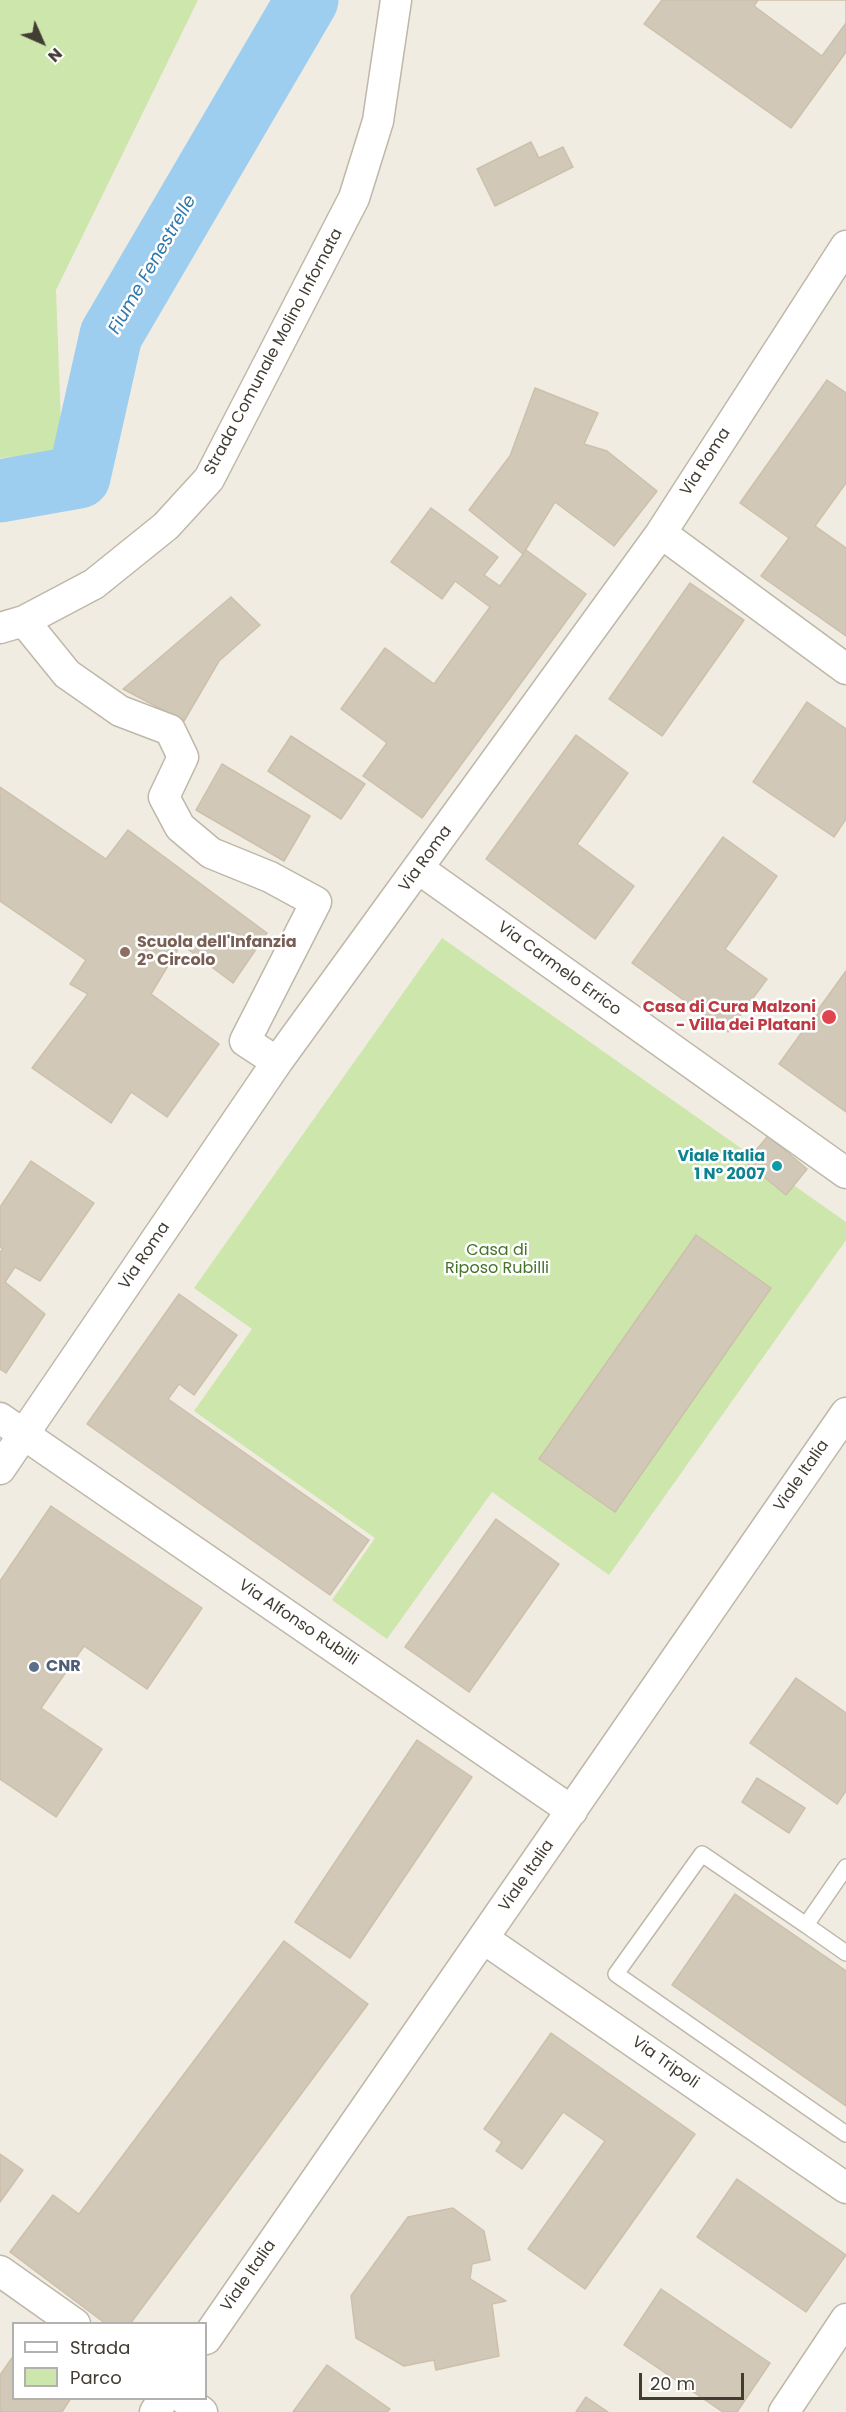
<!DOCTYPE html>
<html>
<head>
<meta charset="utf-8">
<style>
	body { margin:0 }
	#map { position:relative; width:846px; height:2412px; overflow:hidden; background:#f1ece2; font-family:Poppins,sans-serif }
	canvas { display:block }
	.legend { position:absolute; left:12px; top:2322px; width:195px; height:78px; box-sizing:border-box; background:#fff; border:2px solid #b3b1ad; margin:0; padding:8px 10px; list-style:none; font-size:18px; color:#423c33 }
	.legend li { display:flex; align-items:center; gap:12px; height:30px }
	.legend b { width:30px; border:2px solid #b3b1ad }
	.north { position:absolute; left:12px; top:12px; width:60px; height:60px; -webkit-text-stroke:4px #fff; paint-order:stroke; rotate:135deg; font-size:16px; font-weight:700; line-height:24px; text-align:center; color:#423c33 }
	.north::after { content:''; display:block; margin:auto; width:21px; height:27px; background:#423c33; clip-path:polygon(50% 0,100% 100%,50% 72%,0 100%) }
	.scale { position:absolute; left:639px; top:2373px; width:105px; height:27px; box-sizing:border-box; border:3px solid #423c33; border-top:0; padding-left:8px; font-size:18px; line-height:21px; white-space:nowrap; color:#423c33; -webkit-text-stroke:4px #fff; paint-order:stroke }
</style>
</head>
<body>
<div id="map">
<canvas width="846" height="2412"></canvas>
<ul class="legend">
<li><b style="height:8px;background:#fff"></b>Strada</li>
<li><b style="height:16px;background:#cce6ab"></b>Parco</li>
</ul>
<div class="north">N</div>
<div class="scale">20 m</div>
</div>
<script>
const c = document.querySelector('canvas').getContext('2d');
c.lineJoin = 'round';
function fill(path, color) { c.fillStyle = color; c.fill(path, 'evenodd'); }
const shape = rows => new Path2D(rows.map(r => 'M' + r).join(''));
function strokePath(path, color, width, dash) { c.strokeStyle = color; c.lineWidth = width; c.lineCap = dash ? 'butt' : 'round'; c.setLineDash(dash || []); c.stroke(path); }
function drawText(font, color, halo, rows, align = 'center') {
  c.font = font + ' Poppins,sans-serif'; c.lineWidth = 5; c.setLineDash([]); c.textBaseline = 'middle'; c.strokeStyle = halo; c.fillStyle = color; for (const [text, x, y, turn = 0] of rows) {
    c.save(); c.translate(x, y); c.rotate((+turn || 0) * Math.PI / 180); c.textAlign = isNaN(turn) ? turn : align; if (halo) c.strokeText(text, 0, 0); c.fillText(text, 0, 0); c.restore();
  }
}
const green = shape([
	[0,0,198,0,56,290,62,453,0,458],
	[442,938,846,1222,846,1240,609,1575,492,1492,387,1639,332,1600,375,1538,194,1411,252,1329,194,1288]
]);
const river = shape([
	[0,491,79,477,111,335,307,0]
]);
const building = shape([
	[662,0,846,0,846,52,791,128,644,24,662,0],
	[758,0,846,0,846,23,822,56,754,6,758,0],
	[531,142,539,158,563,147,573,167,495,206,477,169,531,142],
	[827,380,846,393,846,483,815,526,846,548,846,636,761,576,789,538,740,503,827,380],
	[535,388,598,413,584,444,607,451,657,491,614,546,555,502,523,554,469,510,510,456,535,388],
	[431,508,498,557,484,575,500,586,526,550,586,594,422,818,363,776,387,743,341,709,385,648,434,684,490,607,455,581,442,599,391,562,431,508],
	[690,583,744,620,662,736,609,699,690,583],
	[231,597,260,625,219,661,184,721,123,689,231,597],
	[807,702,846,729,846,819,834,837,753,782,807,702],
	[576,735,628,773,577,844,634,886,595,939,486,859,576,735],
	[291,736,365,784,341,819,268,771,291,736],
	[222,764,310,816,284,861,196,810,222,764],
	[0,787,106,859,128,830,267,933,233,983,181,944,151,994,219,1044,167,1117,131,1092,111,1123,32,1068,88,994,70,984,86,960,0,901,0,787],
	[723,837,777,876,725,949,767,979,728,1032,632,963,723,837],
	[846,971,846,1112,779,1064,846,971],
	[768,1136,807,1169,786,1195,746,1162,768,1136],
	[31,1161,94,1203,40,1281,15,1267,5,1282,45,1314,6,1373,0,1369,0,1252,3,1249,0,1247,0,1207,31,1161],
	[696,1235,771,1288,615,1512,539,1459,696,1235],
	[179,1294,237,1335,194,1395,179,1384,168,1399,369,1540,330,1595,87,1424,179,1294],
	[51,1506,202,1608,147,1689,84,1646,41,1708,102,1749,56,1817,0,1779,0,1581,51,1506],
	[496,1519,559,1564,469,1692,405,1647,496,1519],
	[796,1678,846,1713,846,1791,837,1804,750,1743,796,1678],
	[417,1740,472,1777,350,1958,295,1922,417,1740],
	[757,1778,805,1808,789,1833,742,1802,757,1778],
	[735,1894,846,1971,846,2106,672,1985,735,1894],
	[284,1941,368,2004,130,2324,106,2324,10,2252,53,2195,79,2214,284,1941],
	[551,2033,695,2134,585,2289,528,2249,605,2141,563,2112,522,2169,496,2151,502,2142,484,2129,551,2033],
	[0,2154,23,2170,0,2202,0,2154],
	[737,2179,846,2255,806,2312,697,2237,737,2179],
	[453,2208,484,2231,490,2260,472,2264,470,2279,506,2301,492,2304,499,2356,436,2370,434,2360,404,2366,356,2338,351,2296,408,2217,453,2208],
	[661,2289,770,2363,737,2412,723,2412,624,2345,661,2289],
	[14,2355,14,2398,71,2398,62,2412,0,2412,0,2375,14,2355],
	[327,2365,390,2409,387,2412,293,2412,327,2365],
	[586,2397,608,2412,576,2412,586,2397]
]);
const lane = shape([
	[846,1867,806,1925,846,1953],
	[806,1925,702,1854,616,1974,846,2134]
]);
const street = shape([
	[661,533,846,669],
	[24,621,67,674,120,711,170,730,183,757,164,797,180,827,211,853,270,877,316,902,245,1041,277,1062],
	[0,628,24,621,94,584,166,526,209,479,354,198,378,121,396,0],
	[419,869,846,1173],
	[0,1418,572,1811],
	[0,1469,277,1062,661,533,846,246],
	[484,1939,846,2188],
	[0,2271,75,2324],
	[206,2339,846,1413],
	[183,2398,202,2412],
	[155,2412,164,2398],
	[784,2412,846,2319]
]);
const markers = [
	[125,952,6,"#8d6e63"],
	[829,1017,8,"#e0444e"],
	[777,1166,6,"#0f9aa8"],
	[34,1667,6,"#5c6f8a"]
];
const streetNames = [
	["Strada Comunale Molino Infornata",274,352,-62],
	["Via Roma",706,462,-57],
	["Via Roma",426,859,-54],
	["Via Carmelo Errico",559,969,36],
	["Via Roma",145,1256,-56],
	["Viale Italia",802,1476,-55],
	["Via Alfonso Rubilli",298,1623,34],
	["Viale Italia",527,1876,-55],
	["Via Tripoli",665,2063,35],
	["Viale Italia",249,2276,-55]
];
const educationNames = [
	["Scuola dell'Infanzia",137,943],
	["2° Circolo",137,961]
];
const healthNames = [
	["Casa di Cura Malzoni",816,1008],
	["- Villa dei Platani",816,1026]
];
const cultureNames = [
	["Viale Italia",765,1157],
	["1 N° 2007",765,1175]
];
const parkNames = [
	["Casa di",497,1251],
	["Riposo Rubilli",497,1269]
];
const serviceNames = [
	["CNR",46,1667]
];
const waterNames = [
	["Fiume Fenestrelle",153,265,-60]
];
fill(green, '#cce6ab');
strokePath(river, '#9eceef', 63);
fill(building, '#d2c8b8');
strokePath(building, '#cdc0ab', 1.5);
strokePath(lane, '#bfb7a8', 18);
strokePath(street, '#bfb7a8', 33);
strokePath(lane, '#fff', 15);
strokePath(street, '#fff', 30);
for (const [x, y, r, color] of markers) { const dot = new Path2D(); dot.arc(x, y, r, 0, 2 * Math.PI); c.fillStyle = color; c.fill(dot); strokePath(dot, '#fff', 2); }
drawText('16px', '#423c33', '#fff', streetNames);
drawText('bold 16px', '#785e54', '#fff', educationNames, 'left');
drawText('bold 16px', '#be3a42', '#fff', healthNames, 'right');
drawText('bold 16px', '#0d838f', '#fff', cultureNames, 'right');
drawText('16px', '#457328', '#fff', parkNames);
drawText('bold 16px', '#4e5e75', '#fff', serviceNames, 'left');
drawText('italic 18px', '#2e78ac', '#fff', waterNames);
</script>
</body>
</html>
